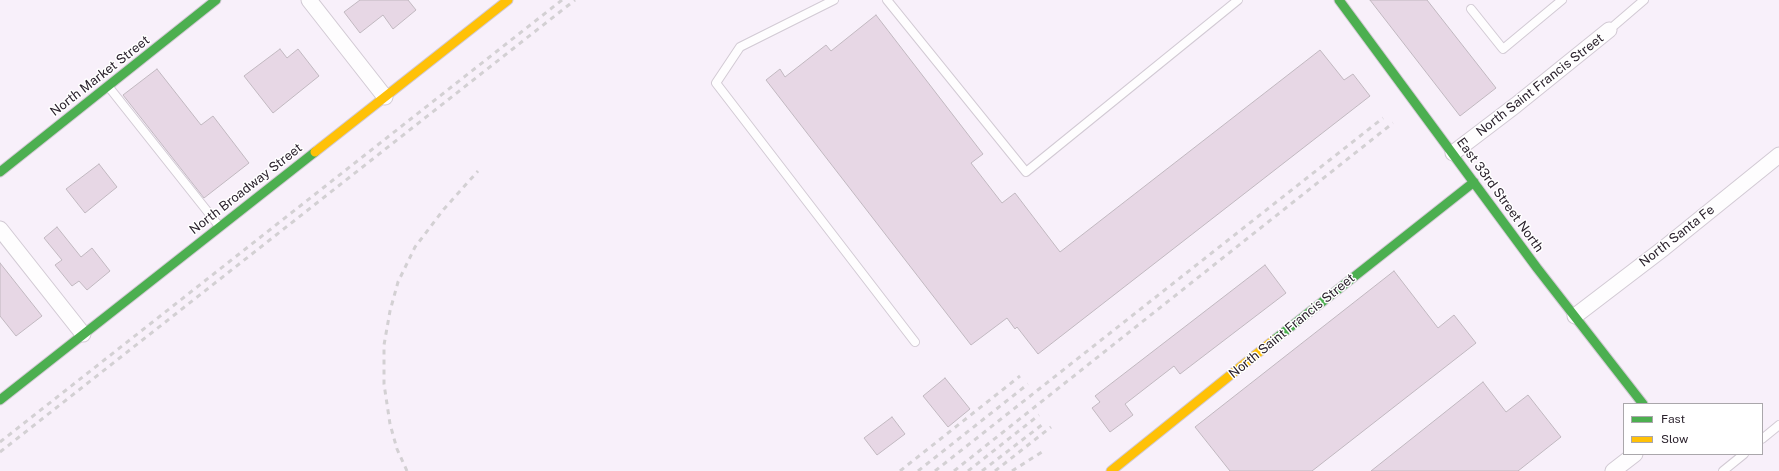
<!DOCTYPE html>
<html>
<head>
<meta charset="utf-8">
<style>
	body { margin:0 }
	#map { position:relative; width:1779px; height:471px; overflow:hidden; background:#f8f0fa; font-family:"Public Sans",sans-serif }
	canvas { display:block }
	.legend { position:absolute; left:1623px; top:403px; width:140px; height:52px; box-sizing:border-box; background:#fff; border:1px solid #aaa7ab; margin:0; padding:5px 7px; list-style:none; font-size:12px; color:#2b222d }
	.legend li { display:flex; align-items:center; gap:8px; height:20px }
	.legend b { width:20px; border:1px solid #aaa7ab }
</style>
</head>
<body>
<div id="map">
<canvas width="1779" height="471"></canvas>
<ul class="legend">
<li><b style="height:5px;background:#4caf50"></b>Fast</li>
<li><b style="height:5px;background:#ffc107"></b>Slow</li>
</ul>
</div>
<script>
const c = document.querySelector('canvas').getContext('2d');
c.lineJoin = 'round';
function fill(path, color) { c.fillStyle = color; c.fill(path, 'evenodd'); }
const shape = rows => new Path2D(rows.map(r => 'M' + r).join(''));
function strokePath(path, color, width, dash) { c.strokeStyle = color; c.lineWidth = width; c.lineCap = dash ? 'butt' : 'round'; c.setLineDash(dash || []); c.stroke(path); }
function drawText(font, color, halo, rows, align = 'center') {
  c.font = font + ' "Public Sans",sans-serif'; c.lineWidth = 3; c.setLineDash([]); c.textBaseline = 'middle'; c.strokeStyle = halo; c.fillStyle = color; for (const [text, x, y, turn = 0] of rows) {
    c.save(); c.translate(x, y); c.rotate((+turn || 0) * Math.PI / 180); c.textAlign = isNaN(turn) ? turn : align; if (halo) c.strokeText(text, 0, 0); c.fillText(text, 0, 0); c.restore();
  }
}
const building = shape([
	[360,0,408,0,416,10,393,29,383,15,360,33,344,12,360,0],
	[1370,0,1427,0,1496,88,1460,116,1370,0],
	[876,15,983,154,971,163,1002,203,1015,193,1060,252,1320,50,1344,80,1353,74,1370,96,1038,354,1017,327,1015,329,1007,318,971,345,766,80,780,69,785,77,826,45,831,51,876,15],
	[280,49,287,58,298,49,319,76,273,113,244,76,280,49],
	[157,69,201,125,213,116,249,163,204,198,123,95,157,69],
	[99,164,117,187,85,213,66,189,99,164],
	[57,227,81,257,92,248,110,271,87,290,79,281,72,286,55,265,62,260,44,238,57,227],
	[0,263,42,316,16,336,0,316,0,263],
	[1265,265,1286,293,1180,374,1174,366,1125,404,1133,415,1110,432,1092,408,1100,402,1095,396,1265,265],
	[1394,271,1438,328,1454,315,1476,343,1312,471,1230,471,1195,427,1394,271],
	[945,378,970,409,948,427,923,396,945,378],
	[1483,382,1506,412,1528,395,1561,437,1518,471,1371,471,1483,382],
	[892,417,905,434,877,455,864,438,892,417]
]);
const lane = shape([
	[834,0,740,47,716,83,915,342],
	[887,0,1026,172,1238,0],
	[1471,9,1503,49,1562,0],
	[1609,30,1644,0],
	[108,86,219,226],
	[1762,439,1779,425],
	[1723,471,1744,454]
]);
const street = shape([
	[309,0,385,97],
	[1453,153,1516,105,1609,30],
	[0,229,83,334],
	[1575,316,1664,248,1779,155],
	[1613,471,1635,454]
]);
const fast = shape([
	[1339,0,1537,268,1643,404],
	[0,172,216,0],
	[1274,340,1474,182],
	[0,400,315,152]
]);
const slow = shape([
	[315,152,508,0],
	[1111,471,1274,340]
]);
const rail = shape([
	[0,442,562,0],
	[0,452,575,0],
	[407,471,397,449,390,424,384,384,384,345,390,311,398,282,415,247,444,209,478,171],
	[900,471,1020,376],
	[918,471,1028,384],
	[935,471,1383,118],
	[954,471,1393,123],
	[968,471,1039,415],
	[982,471,1043,424],
	[995,471,1051,427],
	[1012,471,1045,450]
]);
const streetNames = [
	["North Market Street",100,76,-38],
	["North Saint Francis Street",1540,85,-38],
	["North Broadway Street",246,189,-38],
	["East 33rd Street North",1500,195,54],
	["North Santa Fe",1677,236,-38],
	["North Saint Francis Street",1292,326,-39]
];
fill(building, '#e7d7e5');
strokePath(building, '#c1b8c0', 1);
strokePath(lane, '#d2cad4', 10);
strokePath(street, '#d2cad4', 17);
strokePath(fast, '#d2cad4', 11);
strokePath(slow, '#d2cad4', 11);
strokePath(lane, '#fefdfe', 8);
strokePath(street, '#fefdfe', 15);
strokePath(fast, '#4caf50', 9);
strokePath(slow, '#ffc107', 9);
strokePath(rail, '#d3d0d3', 3, [5, 5]);
drawText('13px', '#2b222d', '#fff', streetNames);
</script>
</body>
</html>
